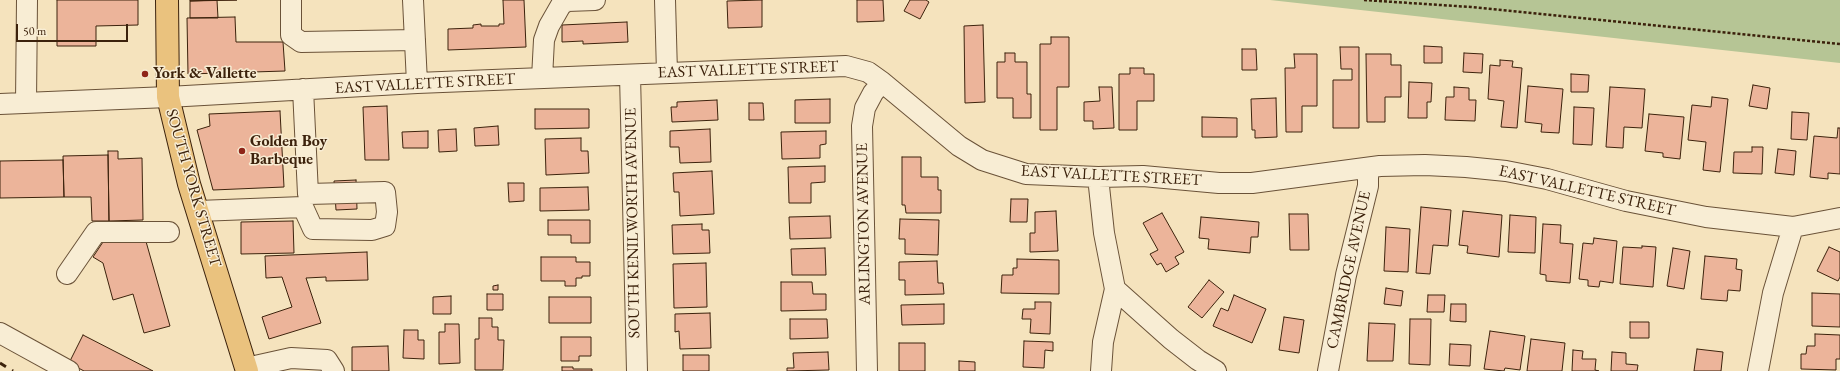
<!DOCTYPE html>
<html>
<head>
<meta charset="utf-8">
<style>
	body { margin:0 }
	#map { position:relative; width:1840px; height:371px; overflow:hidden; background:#f5e3bd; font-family:"EB Garamond",serif }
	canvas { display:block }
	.scale { position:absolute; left:16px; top:24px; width:112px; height:18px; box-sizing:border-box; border:2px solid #3c220c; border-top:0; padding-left:5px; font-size:12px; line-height:14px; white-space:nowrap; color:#3c220c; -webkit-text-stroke:3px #f8edd4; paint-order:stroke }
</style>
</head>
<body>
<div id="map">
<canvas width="1840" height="371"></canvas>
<div class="scale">50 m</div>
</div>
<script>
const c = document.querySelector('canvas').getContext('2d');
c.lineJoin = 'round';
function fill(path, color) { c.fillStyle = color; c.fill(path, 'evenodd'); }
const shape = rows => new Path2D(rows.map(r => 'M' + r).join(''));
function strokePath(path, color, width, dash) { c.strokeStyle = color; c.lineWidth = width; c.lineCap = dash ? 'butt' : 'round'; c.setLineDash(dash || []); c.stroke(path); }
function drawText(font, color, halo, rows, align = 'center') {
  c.font = font + ' "EB Garamond",serif'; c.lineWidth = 3; c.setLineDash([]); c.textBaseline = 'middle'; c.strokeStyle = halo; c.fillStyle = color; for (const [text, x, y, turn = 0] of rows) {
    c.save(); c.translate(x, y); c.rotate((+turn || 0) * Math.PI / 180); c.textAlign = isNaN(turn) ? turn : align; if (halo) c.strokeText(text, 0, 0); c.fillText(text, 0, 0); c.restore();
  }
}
const green = shape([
	[1270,0,1840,0,1840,63]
]);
const building = shape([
	[57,0,138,0,138,25,96,26,96,46,57,46,57,0],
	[190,0,237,0,190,1,190,0],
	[217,0,218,18,190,18,190,1,217,0],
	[503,0,524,0,526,47,448,50,448,29,473,28,473,25,481,24,481,26,499,26,499,24,504,24,503,0],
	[762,0,762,27,728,28,727,1,762,0],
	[857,0,883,0,884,21,857,22,857,0],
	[910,0,926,0,929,2,920,19,904,11,910,0],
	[235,17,236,42,283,42,285,71,188,74,187,18,235,17],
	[627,22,628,42,583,44,583,41,562,42,562,25,627,22],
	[983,25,985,102,965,103,964,26,983,25],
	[1051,37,1069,37,1069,87,1057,87,1057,130,1040,130,1040,44,1051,44,1051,37],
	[1424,46,1442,47,1442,63,1424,63,1424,46],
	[1340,47,1359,47,1359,128,1333,128,1333,80,1352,80,1352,69,1341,69,1340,47],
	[1242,49,1256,49,1257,70,1242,70,1242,49],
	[1005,53,1015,53,1015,62,1027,62,1027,94,1031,94,1031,118,1013,118,1013,98,997,98,997,62,1005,62,1005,53],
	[1464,53,1483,54,1482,73,1463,72,1464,53],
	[1294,54,1317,54,1317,106,1302,106,1302,132,1286,132,1285,68,1295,68,1294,54],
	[1366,54,1391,54,1391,65,1401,65,1401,97,1385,97,1385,122,1367,122,1366,54],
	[1500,60,1513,61,1512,67,1522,68,1517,128,1501,127,1504,101,1488,99,1490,65,1500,66,1500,60],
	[1130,68,1144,68,1144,74,1154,74,1154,101,1137,101,1137,130,1119,130,1119,74,1130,74,1130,68],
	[1571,74,1589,75,1588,92,1571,92,1571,74],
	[1409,82,1432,83,1431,102,1427,102,1427,118,1408,118,1409,82],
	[1753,85,1770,88,1767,109,1749,106,1753,85],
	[1528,86,1563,89,1559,133,1541,132,1542,124,1525,122,1528,86],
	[1099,87,1112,87,1114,128,1093,129,1093,121,1084,121,1084,102,1100,101,1099,87],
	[1454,87,1469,88,1469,100,1476,100,1475,121,1445,120,1446,97,1454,97,1454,87],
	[1610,87,1645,89,1642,128,1624,127,1623,148,1606,147,1610,87],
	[1712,97,1728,99,1720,172,1703,170,1706,142,1688,140,1692,105,1711,107,1712,97],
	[1276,98,1277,137,1255,138,1255,130,1252,130,1251,99,1276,98],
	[830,99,830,123,795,123,795,100,830,99],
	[717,100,718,120,672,122,671,107,677,107,677,102,717,100],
	[749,103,763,103,764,120,749,120,749,103],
	[387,106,389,160,365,160,363,107,387,106],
	[1574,107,1594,108,1592,145,1573,144,1574,107],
	[535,109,589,109,589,128,535,129,535,109],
	[280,111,284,187,213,190,197,130,210,126,209,114,280,111],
	[1792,112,1809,113,1807,140,1791,139,1792,112],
	[1649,114,1684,117,1680,159,1663,157,1663,153,1645,151,1649,114],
	[1202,117,1237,118,1237,137,1202,137,1202,117],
	[498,126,499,145,475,146,474,128,498,126],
	[1838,128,1840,128,1840,174,1828,173,1828,179,1810,177,1814,136,1837,138,1838,128],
	[456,129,457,151,439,152,438,130,456,129],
	[710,129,711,162,680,163,679,147,670,147,670,131,710,129],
	[428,131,428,148,403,148,402,132,428,131],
	[826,131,826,144,820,145,820,158,782,159,781,132,826,131],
	[581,138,581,151,588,151,589,173,546,175,545,139,581,138],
	[1752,147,1763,147,1762,174,1733,173,1734,152,1752,152,1752,147],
	[1778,149,1796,151,1794,175,1775,173,1778,149],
	[108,151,118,151,118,159,142,158,143,220,109,221,108,151],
	[108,155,109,221,92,221,91,197,64,197,63,156,108,155],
	[902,157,921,157,921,177,938,177,938,190,941,190,941,213,906,213,905,205,902,205,902,157],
	[63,160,64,197,0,198,0,161,63,160],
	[825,166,825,182,811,183,811,203,789,203,788,167,825,166],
	[712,171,714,214,680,216,679,192,674,192,673,173,712,171],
	[356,180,357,209,336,210,334,181,356,180],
	[508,183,524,183,524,201,509,202,508,183],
	[588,187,589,210,540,211,540,188,588,187],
	[1011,199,1028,199,1027,222,1010,222,1011,199],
	[1421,207,1451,210,1448,246,1433,245,1430,274,1416,273,1421,207],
	[1056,211,1058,251,1030,252,1030,233,1035,233,1035,212,1056,211],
	[1463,211,1502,215,1499,257,1467,253,1468,246,1459,245,1463,211],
	[1162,213,1184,252,1175,257,1179,264,1166,272,1161,263,1157,265,1150,254,1158,250,1143,223,1162,213],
	[1289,214,1308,214,1309,250,1290,250,1289,214],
	[1510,215,1536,217,1535,253,1508,252,1510,215],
	[830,216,831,238,790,239,789,217,830,216],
	[1201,217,1259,222,1258,237,1251,237,1250,253,1208,249,1209,239,1199,238,1201,217],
	[900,219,939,220,938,255,905,254,905,239,899,239,900,219],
	[548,220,590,220,590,243,571,243,571,235,548,235,548,220],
	[293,221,294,253,241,254,241,222,293,221],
	[702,224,702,230,709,230,710,253,673,254,672,225,702,224],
	[1543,224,1561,225,1560,243,1573,244,1570,283,1546,281,1546,275,1540,274,1543,224],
	[1386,227,1410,229,1408,272,1384,271,1386,227],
	[145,238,170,326,144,333,133,294,113,300,103,263,93,257,105,239,145,238],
	[1594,238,1617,241,1613,283,1600,281,1599,287,1588,286,1588,280,1579,279,1583,243,1593,244,1594,238],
	[1642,246,1656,247,1653,287,1620,284,1623,247,1642,248,1642,246],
	[1829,247,1840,252,1840,277,1838,281,1817,271,1829,247],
	[825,248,826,275,792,275,791,249,825,248],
	[1673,248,1690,251,1684,289,1667,286,1673,248],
	[367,252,368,280,326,281,326,277,306,278,321,323,269,339,262,317,292,307,282,277,266,278,265,256,367,252],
	[1705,256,1737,259,1736,269,1742,270,1740,291,1728,290,1727,301,1701,299,1705,256],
	[541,257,576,257,576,262,590,262,590,276,582,276,582,278,576,278,576,286,565,286,565,281,541,281,541,257],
	[1017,259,1059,260,1059,294,1001,293,1002,275,1013,275,1013,268,1017,268,1017,259],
	[937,261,938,283,943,283,944,294,905,295,905,280,899,280,899,262,937,261],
	[706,263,707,307,674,308,673,264,706,263],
	[1209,280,1224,292,1202,318,1188,307,1209,280],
	[781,282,812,282,813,294,826,294,826,310,781,311,781,282],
	[498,285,498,290,493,290,493,286,498,285],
	[1386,288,1403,291,1401,306,1384,304,1386,288],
	[1812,293,1840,294,1840,327,1812,326,1812,293],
	[487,294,503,294,503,310,487,310,487,294],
	[1234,295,1266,309,1252,343,1213,326,1221,308,1228,311,1234,295],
	[1428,295,1445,295,1444,312,1427,312,1428,295],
	[451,296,451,314,433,314,433,297,451,296],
	[549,297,591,297,591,323,549,323,549,297],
	[1035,302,1051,302,1050,334,1030,333,1031,319,1022,319,1023,309,1035,309,1035,302],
	[944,304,944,324,902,325,901,305,944,304],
	[1451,304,1466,304,1466,322,1450,321,1451,304],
	[710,313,711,348,680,349,679,331,675,332,675,314,710,313],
	[1284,317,1304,320,1299,353,1279,350,1284,317],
	[479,318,492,318,492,327,498,327,498,340,504,340,503,370,475,370,475,339,479,339,479,318],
	[790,319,827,319,828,338,790,339,790,319],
	[1410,319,1431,319,1430,365,1409,364,1410,319],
	[1630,322,1649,322,1649,338,1630,338,1630,322],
	[1369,323,1395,324,1393,361,1367,361,1369,323],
	[445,324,459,324,460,363,439,364,439,332,445,332,445,324],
	[404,330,418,330,418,340,424,340,424,359,403,358,404,330],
	[1490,331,1525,336,1520,370,1505,368,1504,371,1484,369,1490,331],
	[1815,334,1840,335,1840,359,1836,359,1836,370,1801,369,1801,354,1806,354,1807,346,1815,346,1815,334],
	[83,335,153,371,84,371,69,363,83,335],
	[561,337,591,337,591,356,579,356,579,361,561,361,561,337],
	[1531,339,1565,343,1562,371,1527,371,1531,339],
	[1024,341,1053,342,1053,351,1045,350,1044,368,1023,367,1024,341],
	[899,343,925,343,925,371,899,371,899,343],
	[1450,344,1471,345,1470,366,1449,365,1450,344],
	[388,346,389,371,352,371,352,347,388,346],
	[1697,349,1723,352,1721,371,1694,371,1697,349],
	[1573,350,1583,351,1582,359,1596,359,1595,370,1599,371,1572,371,1573,350],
	[828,352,829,370,787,371,787,368,794,368,793,353,828,352],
	[1612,352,1626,353,1626,364,1638,365,1637,371,1611,371,1612,352],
	[683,355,709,355,709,371,683,371,683,355],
	[959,361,975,362,975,371,959,371,959,361],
	[562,367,573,367,573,369,592,369,592,371,562,371,562,367]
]);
const path = shape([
	[1364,0,1471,7,1840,44]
]);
const minor = shape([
	[291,0,291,35,301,42,415,40],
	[413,0,417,83],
	[665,0,667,73],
	[630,75,637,371],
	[542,78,544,40,549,26,561,5,567,1,595,0],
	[26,103,27,0],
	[0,104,168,97,417,83,846,66,868,72,882,82,959,146,982,160,1026,174,1098,177,1143,176,1219,183,1252,183,1380,166,1425,165,1466,167,1506,171,1547,179,1626,201,1706,217,1793,227,1840,218],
	[1098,177,1104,233,1115,289,1171,339,1198,360,1216,371],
	[198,211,303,207,313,229,372,230,385,226,387,212,385,192,308,194,303,89],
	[67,274,96,232,169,232],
	[0,333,69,371],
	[246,368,291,358,327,360,334,371],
	[867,371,862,126,865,108,873,93,882,82],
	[1101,371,1103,342,1115,289],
	[1328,371,1346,275,1368,186,1368,168],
	[1758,371,1773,293,1793,227]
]);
const major = shape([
	[167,0,168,97,189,184,247,371]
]);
const rail = shape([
	[0,363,13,371]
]);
const markers = [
	[145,74,4,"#8f2418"],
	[242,151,4,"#8f2418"]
];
const streetNames = [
	["EAST VALLETTE STREET",748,70,-2],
	["EAST VALLETTE STREET",425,84,-3],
	["EAST VALLETTE STREET",1111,176,3],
	["SOUTH YORK STREET",193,188,74],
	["EAST VALLETTE STREET",1587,191,13],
	["SOUTH KENILWORTH AVENUE",633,223,-91],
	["ARLINGTON AVENUE",864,224,-91],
	["CAMBRIDGE AVENUE",1349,270,-78]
];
const poiNames = [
	["York & Vallette",153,74],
	["Golden Boy",250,142],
	["Barbeque",250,160]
];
fill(green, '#b6c595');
fill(building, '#ecb49a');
strokePath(building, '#3c220c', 1);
strokePath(minor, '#6a5238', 22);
strokePath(major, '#3c220c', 24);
strokePath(path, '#3c220c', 2.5, [3, 2]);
strokePath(minor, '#f8edd4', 20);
strokePath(major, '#eac27e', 22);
strokePath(rail, '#3c220c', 3, [7, 7]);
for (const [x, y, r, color] of markers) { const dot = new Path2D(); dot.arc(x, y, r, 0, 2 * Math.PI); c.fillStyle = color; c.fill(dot); strokePath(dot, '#f8edd4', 1.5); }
drawText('16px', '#3c220c', '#f8edd4', streetNames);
drawText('bold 16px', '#3c220c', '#f8edd4', poiNames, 'left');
</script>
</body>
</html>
